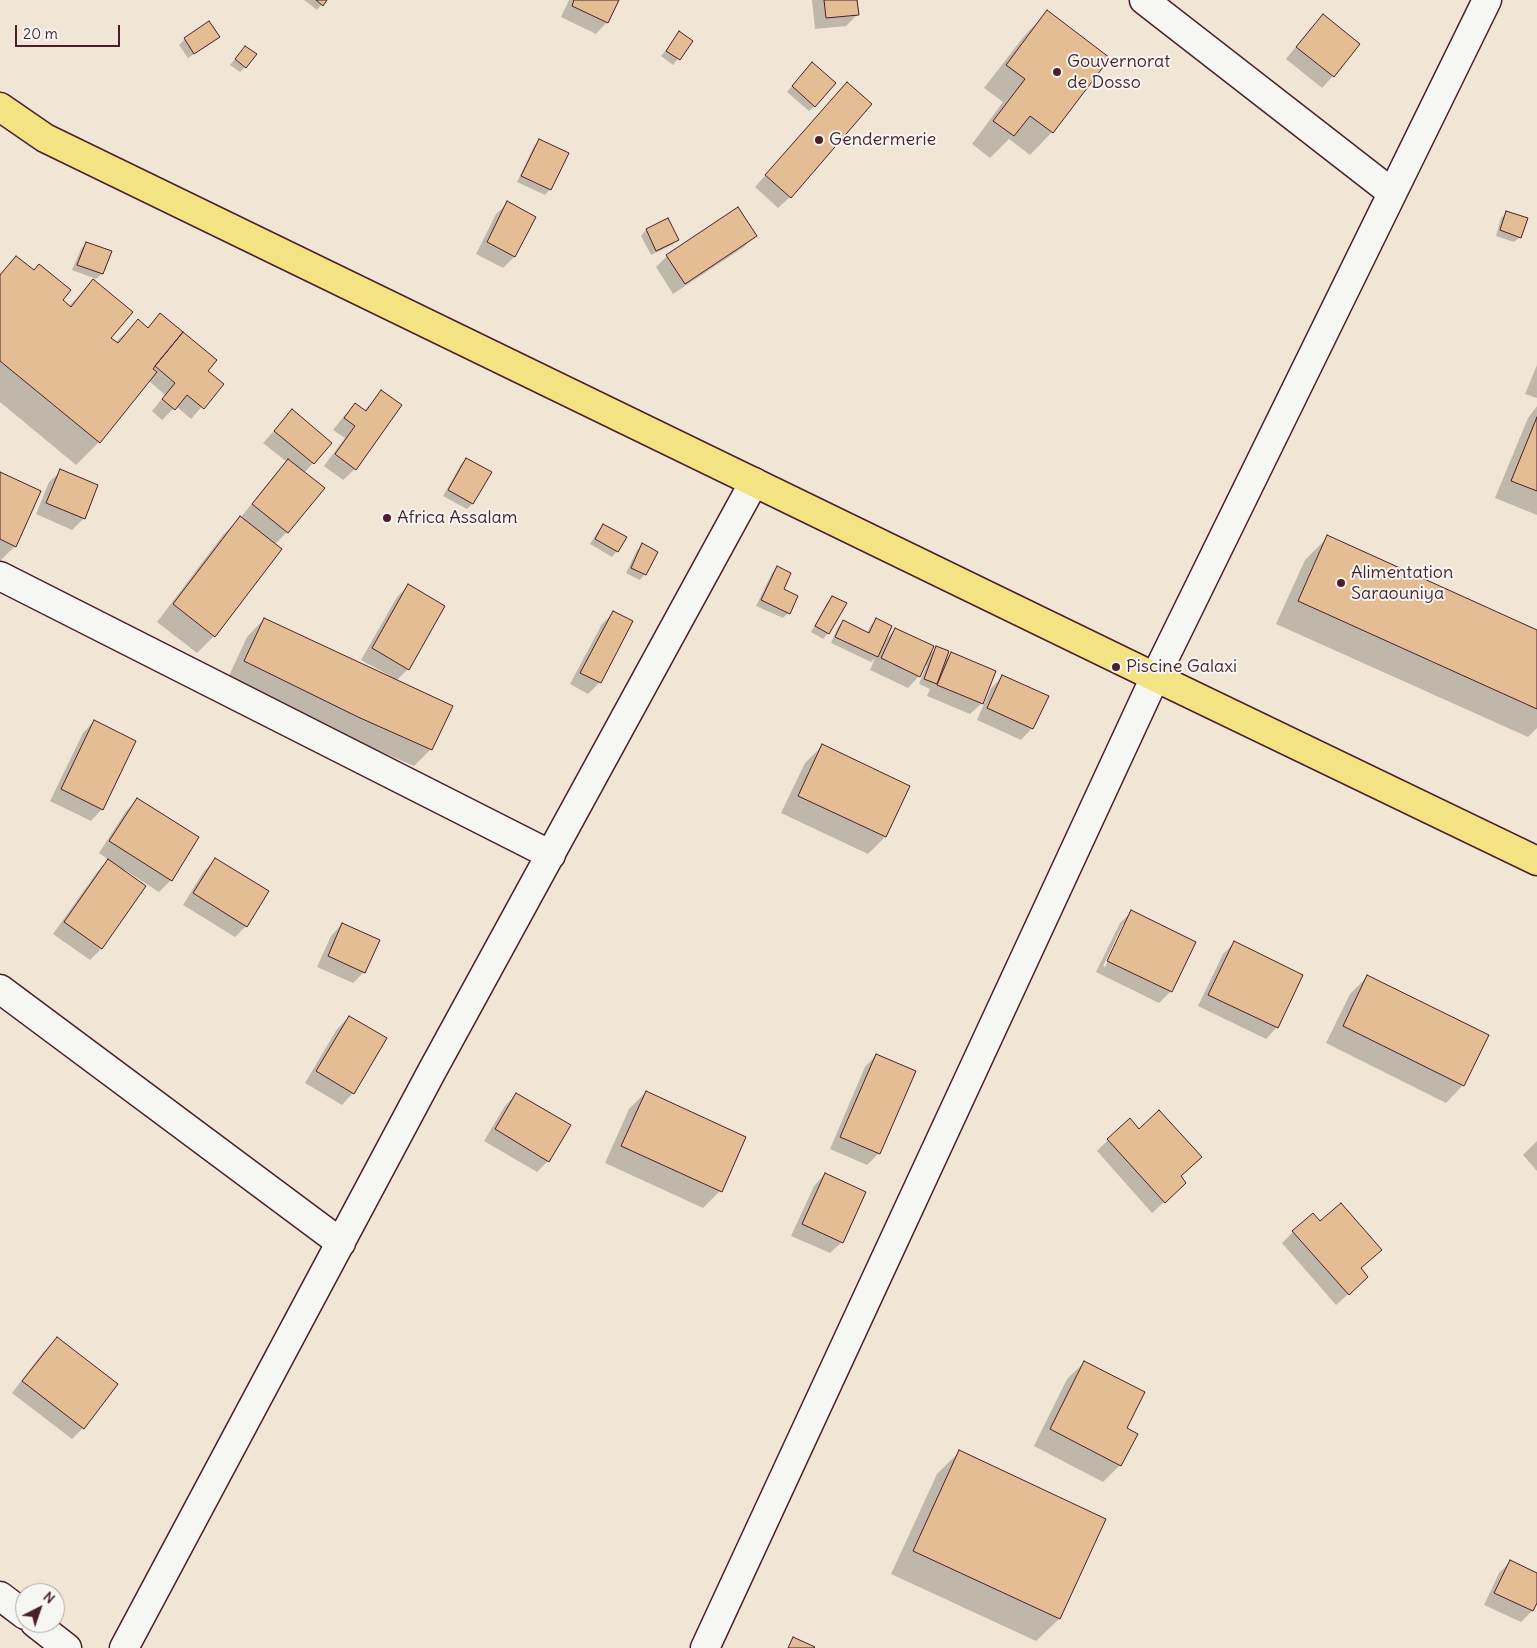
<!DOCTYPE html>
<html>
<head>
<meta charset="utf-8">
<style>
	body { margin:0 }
	#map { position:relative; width:1537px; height:1648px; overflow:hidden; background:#f1e5d6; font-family:Delius,sans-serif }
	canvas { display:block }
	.north { position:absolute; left:15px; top:1583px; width:50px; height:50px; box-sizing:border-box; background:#f6f6f2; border:1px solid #b1a0a2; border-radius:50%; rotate:41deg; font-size:14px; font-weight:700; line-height:20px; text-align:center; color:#4a1f2b }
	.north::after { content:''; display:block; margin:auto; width:18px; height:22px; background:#4a1f2b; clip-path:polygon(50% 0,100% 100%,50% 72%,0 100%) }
	.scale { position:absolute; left:15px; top:25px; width:105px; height:22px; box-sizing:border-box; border:2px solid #4a1f2b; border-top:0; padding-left:6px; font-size:15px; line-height:18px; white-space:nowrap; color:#4a1f2b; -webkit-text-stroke:4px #f6f6f2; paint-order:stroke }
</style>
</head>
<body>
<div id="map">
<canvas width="1537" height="1648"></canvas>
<div class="north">N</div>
<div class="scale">20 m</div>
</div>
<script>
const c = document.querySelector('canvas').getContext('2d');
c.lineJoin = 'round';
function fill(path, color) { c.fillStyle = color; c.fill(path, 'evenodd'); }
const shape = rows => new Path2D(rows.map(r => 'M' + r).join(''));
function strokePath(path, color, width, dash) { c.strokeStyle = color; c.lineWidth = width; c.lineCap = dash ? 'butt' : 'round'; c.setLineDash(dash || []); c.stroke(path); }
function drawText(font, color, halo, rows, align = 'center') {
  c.font = font + ' Delius,sans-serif'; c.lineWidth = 4; c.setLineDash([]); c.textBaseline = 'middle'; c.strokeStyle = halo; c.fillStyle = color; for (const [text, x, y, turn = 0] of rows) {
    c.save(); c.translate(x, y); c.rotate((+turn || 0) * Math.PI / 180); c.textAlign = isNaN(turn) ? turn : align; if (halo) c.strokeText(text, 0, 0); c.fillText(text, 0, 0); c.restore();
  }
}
const shadow = shape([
	[304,0,325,0,317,10],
	[569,0,618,0,607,22,596,34,561,17],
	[812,0,856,0,857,15,846,26,815,29],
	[1047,12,1052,132,1030,155,1009,139,990,158,972,144,1003,102,984,88,1025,35],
	[1323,16,1359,44,1333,76,1322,88,1286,59,1312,27],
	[680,33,692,41,673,65,661,56],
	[218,37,213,42,188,58,179,45,185,39],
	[240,53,245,67,240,72,230,65],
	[807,69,815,106,809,111,787,92],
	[847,83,790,197,778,208,755,187],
	[540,140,550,189,545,195,517,182,534,146],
	[508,203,514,257,503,268,476,254,496,214],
	[1507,212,1520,237,1514,242,1496,236,1501,218],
	[668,220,678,239,672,245,651,255,641,236,646,230],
	[755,235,744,247,673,294,656,267,667,256],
	[86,243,110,252,102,274,96,279,72,270,81,249],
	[16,257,69,306,93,281,109,339,115,343,138,321,147,328,160,315,207,371,222,384,191,419,176,406,162,420,152,411,165,395,149,381,99,442,76,465,0,402,0,274],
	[1537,365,1537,398,1525,394],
	[381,392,355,469,343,480,324,466,345,438,333,430,344,416,355,405,364,411],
	[1537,406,1537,515,1495,498,1528,418],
	[292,411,331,443,304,473,323,488,287,532,275,544,214,636,197,653,157,622,223,535,241,517,277,472,287,462,263,443],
	[466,459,490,473,472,504,467,509,443,496,461,464],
	[61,471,84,518,72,530,36,514,49,482],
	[0,474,15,546,0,561],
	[603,525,617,551,612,557,590,544,598,531],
	[1328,537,1537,631,1537,728,1528,737,1276,624,1305,560],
	[643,545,645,574,640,580,626,573,637,550],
	[777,567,788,613,783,618,756,606,772,573],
	[408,586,408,669,396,681,431,749,414,766,340,734,228,678,247,637,264,619,389,678,390,676,361,660,397,597],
	[832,597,845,604,828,633,823,639,811,632,827,603],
	[613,613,600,682,588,694,570,684,602,624],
	[876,620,885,640,895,630,929,655,937,648,945,660,952,653,982,703,970,714,927,696,930,689,919,684,927,665,925,664,919,676,908,688,870,670,875,658,871,662,831,643,838,627,843,621,867,633,871,625],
	[1002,677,1032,728,1021,740,977,720,991,688],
	[94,721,102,809,91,821,50,801,83,733],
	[822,746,885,837,868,854,781,813,805,763],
	[137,800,171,880,159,892,125,870,123,871,145,886,101,949,90,960,53,934,97,872,109,860,99,853,126,811],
	[215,860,246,926,235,937,183,905,204,871],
	[1131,912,1171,991,1159,1003,1096,972,1120,923],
	[1123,924,1126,924,1105,967,1103,966],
	[342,924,364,972,353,983,317,967,331,936],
	[1234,943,1277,1027,1266,1039,1198,1006,1223,954],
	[1367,977,1463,1085,1446,1103,1326,1043,1350,994],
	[349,1017,353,1093,342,1105,305,1083,337,1029],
	[876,1055,879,1153,867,1165,830,1149,865,1067],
	[646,1092,720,1191,703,1208,605,1163,629,1109],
	[516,1094,548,1161,537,1172,484,1141,505,1106],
	[1108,1140,1180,1177,1173,1194,1152,1213,1097,1151],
	[1537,1141,1537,1171,1523,1155],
	[825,1174,842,1242,830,1253,791,1236,814,1186],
	[1320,1222,1381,1249,1360,1269,1355,1288,1336,1305,1282,1243,1293,1232],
	[57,1338,83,1428,72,1439,12,1393,45,1350],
	[1085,1362,1125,1428,1120,1465,1103,1482,1034,1446,1067,1379],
	[959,1452,1105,1520,1059,1619,1036,1641,891,1574,937,1474],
	[1510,1562,1537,1575,1537,1601,1532,1611,1521,1622,1484,1605,1499,1573]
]);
const building = shape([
	[316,0,327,0,323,6,316,0],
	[574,0,619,0,608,23,572,6,574,0],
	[824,0,857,0,859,15,826,18,824,0],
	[1047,10,1110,58,1053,133,1030,116,1014,136,993,121,1025,79,1006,65,1047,10],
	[1323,14,1360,44,1334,77,1296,47,1323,14],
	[209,21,220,37,194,54,184,38,209,21],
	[679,31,693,41,680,60,666,51,679,31],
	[245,46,257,54,246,68,235,59,245,46],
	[812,62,836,83,815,107,792,86,812,62],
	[847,82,872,104,791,198,765,175,847,82],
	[539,139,569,153,551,190,521,176,539,139],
	[507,201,536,217,515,257,487,242,507,201],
	[738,207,757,236,685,284,666,255,738,207],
	[1506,211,1528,218,1521,238,1500,230,1506,211],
	[668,218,679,240,656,251,646,229,668,218],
	[86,242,112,251,103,274,77,265,86,242],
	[16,256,34,270,39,264,71,290,63,300,71,307,93,279,133,312,111,338,118,343,138,319,148,328,160,313,183,332,155,366,153,369,157,372,100,443,0,361,0,275,16,256],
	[183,332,217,360,208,371,224,384,204,409,187,395,175,410,162,399,175,383,155,366,183,332],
	[381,390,402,405,356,470,335,454,355,426,344,418,355,403,366,411,381,390],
	[292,409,332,443,314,464,274,431,292,409],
	[1537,417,1537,491,1511,481,1537,417],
	[466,458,492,472,473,504,448,490,466,458],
	[288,459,325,488,288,533,252,504,288,459],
	[60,469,98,485,85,519,46,503,60,469],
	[0,472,41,491,16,547,0,539,0,472],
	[240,516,282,549,215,637,173,604,240,516],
	[603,524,627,537,618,552,595,539,603,524],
	[1327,535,1537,630,1537,709,1298,601,1327,535],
	[642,543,658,552,646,575,631,568,642,543],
	[777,566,791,573,784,589,798,596,790,614,761,600,777,566],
	[408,584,445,606,409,670,372,648,408,584],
	[832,596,847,603,829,634,815,626,832,596],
	[613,611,633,621,601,683,580,673,613,611],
	[264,618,453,706,432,750,358,717,244,661,264,618],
	[876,618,892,626,878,657,835,637,843,620,869,633,876,618],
	[895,628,934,646,920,677,881,658,895,628],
	[936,646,949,651,937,684,924,679,936,646],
	[951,652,996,671,983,704,937,685,951,652],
	[1002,675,1049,696,1033,729,987,708,1002,675],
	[94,720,136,741,103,810,61,789,94,720],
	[822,744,910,786,886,837,798,796,822,744],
	[137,798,199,837,172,881,109,841,137,798],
	[215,858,269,891,247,927,193,893,215,858],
	[108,859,146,886,102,949,64,922,108,859],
	[1131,910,1196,942,1172,992,1107,961,1131,910],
	[342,923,380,940,365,973,328,956,342,923],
	[1234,941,1303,975,1278,1028,1208,995,1234,941],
	[1367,975,1489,1035,1464,1086,1343,1026,1367,975],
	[349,1016,387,1038,354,1094,316,1071,349,1016],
	[876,1054,916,1071,880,1154,840,1137,876,1054],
	[646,1091,746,1137,722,1192,621,1146,646,1091],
	[516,1093,571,1125,549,1162,495,1129,516,1093],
	[1159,1110,1202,1157,1181,1176,1186,1183,1165,1203,1107,1139,1130,1118,1139,1129,1159,1110],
	[825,1173,866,1192,843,1243,802,1224,825,1173],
	[1341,1203,1382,1250,1361,1268,1368,1277,1349,1295,1292,1231,1313,1213,1320,1221,1341,1203],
	[57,1337,118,1384,84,1429,22,1381,57,1337],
	[1084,1361,1145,1392,1127,1428,1138,1434,1121,1466,1050,1429,1084,1361],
	[959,1450,1106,1519,1060,1619,913,1551,959,1450],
	[1510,1560,1537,1573,1537,1603,1533,1611,1494,1593,1510,1560],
	[793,1637,815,1647,814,1648,788,1648,793,1637]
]);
const street = shape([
	[1144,0,1391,192],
	[0,576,551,855],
	[0,989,341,1243],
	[0,1596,25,1615],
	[35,1623,67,1648],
	[124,1648,432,1071,754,482],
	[705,1648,1155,677,1487,0]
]);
const primary = shape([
	[0,107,45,138,1155,677,1537,861]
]);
const markers = [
	[1057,72,5,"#4a1f2b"],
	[819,140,5,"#4a1f2b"],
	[387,518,5,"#4a1f2b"],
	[1341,583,5,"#4a1f2b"],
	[1116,667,5,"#4a1f2b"]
];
const poiNames = [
	["Gouvernorat",1067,62],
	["de Dosso",1067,83],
	["Gendermerie",829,140],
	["Africa Assalam",397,518],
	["Alimentation",1351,573],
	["Saraouniya",1351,594],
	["Piscine Galaxi",1126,667]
];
fill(shadow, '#0003');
fill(building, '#e5bd95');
strokePath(building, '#4a1f2b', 1);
strokePath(street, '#4a1f2b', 31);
strokePath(primary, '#4a1f2b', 31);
strokePath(street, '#f6f6f2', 28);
strokePath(primary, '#f4e382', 28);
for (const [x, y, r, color] of markers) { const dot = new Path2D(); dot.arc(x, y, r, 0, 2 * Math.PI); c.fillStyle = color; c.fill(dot); strokePath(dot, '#f6f6f2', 2); }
drawText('18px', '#4a1f2b', '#f6f6f2', poiNames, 'left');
</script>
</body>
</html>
